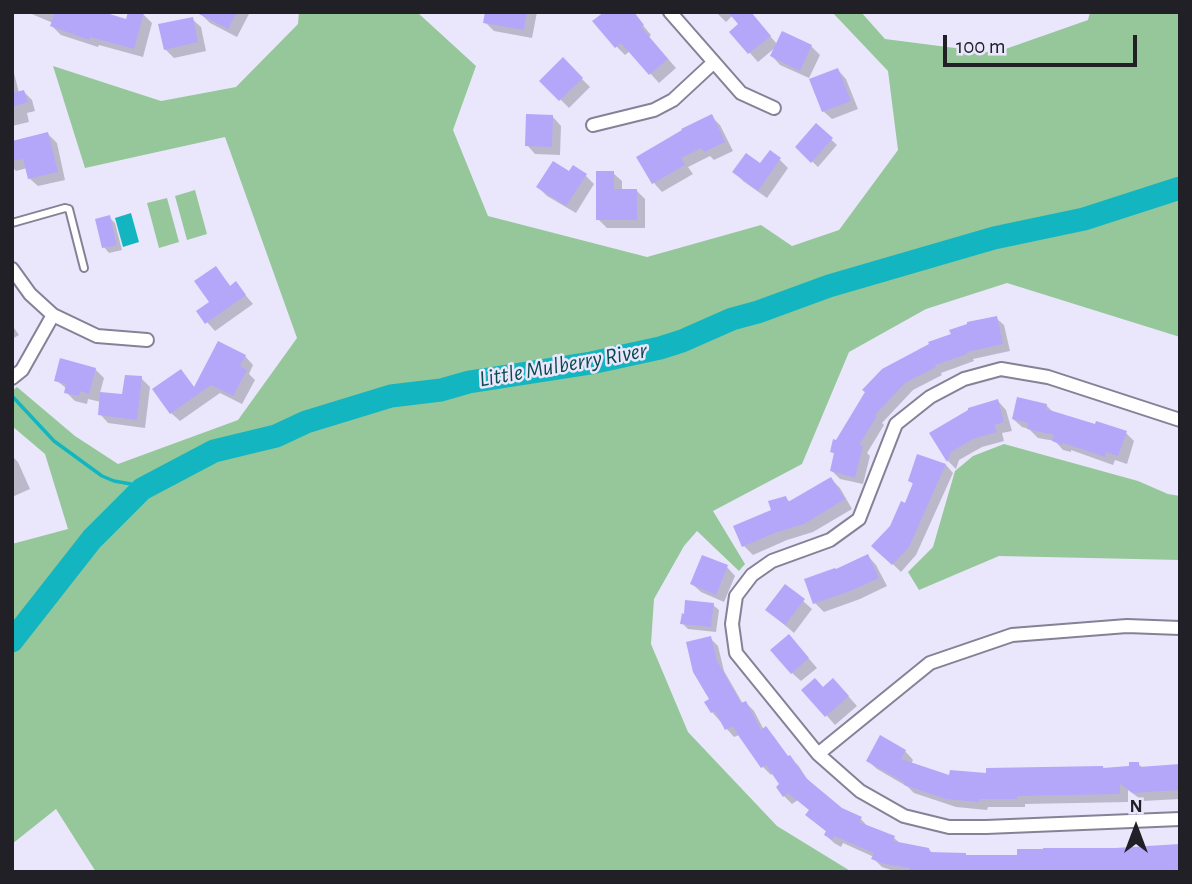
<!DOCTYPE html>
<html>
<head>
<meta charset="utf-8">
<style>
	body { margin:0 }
	#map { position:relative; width:1192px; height:884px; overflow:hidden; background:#eae7fd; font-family:"Alegreya Sans",sans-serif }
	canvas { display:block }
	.frame { position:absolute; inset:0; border:14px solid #212027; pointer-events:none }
	.north { position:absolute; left:1101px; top:793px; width:70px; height:70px; -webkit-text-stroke:5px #eae7fd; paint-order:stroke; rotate:0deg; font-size:19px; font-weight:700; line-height:28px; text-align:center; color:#212027 }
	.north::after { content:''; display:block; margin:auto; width:24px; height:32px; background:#212027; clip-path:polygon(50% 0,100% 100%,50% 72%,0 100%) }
	.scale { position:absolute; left:943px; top:35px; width:194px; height:32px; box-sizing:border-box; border:4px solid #212027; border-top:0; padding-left:9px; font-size:21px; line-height:24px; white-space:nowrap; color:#212027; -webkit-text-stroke:5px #eae7fd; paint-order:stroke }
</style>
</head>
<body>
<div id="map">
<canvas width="1192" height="884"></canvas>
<div class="frame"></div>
<div class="north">N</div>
<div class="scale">100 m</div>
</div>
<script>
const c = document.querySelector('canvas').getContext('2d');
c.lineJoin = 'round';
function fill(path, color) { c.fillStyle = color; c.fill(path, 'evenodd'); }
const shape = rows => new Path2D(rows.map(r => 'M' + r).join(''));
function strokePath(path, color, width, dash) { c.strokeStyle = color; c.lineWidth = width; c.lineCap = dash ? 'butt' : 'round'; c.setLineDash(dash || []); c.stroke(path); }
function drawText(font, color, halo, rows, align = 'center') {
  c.font = font + ' "Alegreya Sans",sans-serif'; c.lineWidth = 5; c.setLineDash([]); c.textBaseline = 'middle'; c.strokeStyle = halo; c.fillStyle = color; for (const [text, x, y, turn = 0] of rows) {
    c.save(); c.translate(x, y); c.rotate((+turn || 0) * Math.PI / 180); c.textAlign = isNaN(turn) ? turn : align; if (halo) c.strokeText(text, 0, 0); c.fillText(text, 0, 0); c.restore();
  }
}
const green = shape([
	[299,12,417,12,476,66,453,130,488,216,647,257,761,225,792,246,839,230,898,150,888,71,832,12,861,12,885,39,994,53,1088,20,1090,12,1180,12,1180,337,1007,283,926,309,849,352,802,464,713,511,745,564,739,571,697,531,684,546,654,599,651,644,688,732,777,826,852,872,96,872,56,809,12,844,12,544,68,529,45,454,12,426,12,391,17,387,75,436,118,464,238,420,297,338,225,137,85,168,53,66,161,101,236,87,298,24],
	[195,190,207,234,187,240,175,196],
	[167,198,179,242,159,248,147,203],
	[1004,444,1138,481,1168,494,1180,496,1180,560,999,556,919,590,908,572,933,547,955,471,973,456]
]);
const water = shape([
	[131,213,139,242,123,247,115,218]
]);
const shadow = shape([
	[27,12,110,12,109,16,127,21,143,14,152,23,143,57,99,45,98,47,61,35,52,26,53,23],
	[202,12,250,12,237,37,210,23,201,14],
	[487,12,537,12,532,38,494,31,485,22],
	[716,12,749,12,777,44,783,33,811,46,820,55,809,78,780,65,772,56,776,47,758,62,731,32,740,24,733,15,726,22],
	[636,17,651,35,649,37,676,68,659,83,630,51,625,55,616,46],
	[192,19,201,27,206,51,174,58,165,49],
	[563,60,590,87,569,108,542,81],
	[12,65,19,93,24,92,32,100,35,111,27,113,29,122,12,126],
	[838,70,846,79,858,109,832,119,823,111],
	[711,116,720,125,733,151,714,160,710,156,688,167,693,174,662,192,654,183,639,158],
	[553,117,561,126,560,155,535,154,527,145],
	[817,126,837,145,818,167,797,147],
	[48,134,57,143,65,180,38,186,29,178,27,168,16,171,12,167,12,143],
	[780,160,788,168,767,198,743,181,735,172],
	[613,173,622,181,622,191,637,191,645,199,645,228,607,228,598,219],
	[570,174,585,175,594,184,576,213,547,196,538,187],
	[109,217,115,223,122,250,109,253,104,247],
	[216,268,231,287,236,284,253,304,215,331,207,322,211,303],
	[996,318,1004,325,1010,351,973,359,974,361,941,373,942,375,913,390,882,423,884,425,867,453,870,456,863,484,840,479,832,471,836,455,832,452,867,392],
	[12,325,19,335,12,339],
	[245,356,253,365,249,374,255,380,242,404,220,393,180,421,171,413,181,371,195,388],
	[95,369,104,378,100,393,124,396,141,378,150,387,145,428,108,423,100,414,101,402,88,399,87,404,75,401,66,392,67,389,56,380],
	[998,401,1006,410,1012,431,1002,433,1004,441,982,447,959,460,956,469,948,461,932,433],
	[1046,405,1054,413,1126,433,1134,441,1127,464,1115,460,1113,465,1071,450,1071,452,1063,450,1055,441,1038,438,1029,429,1022,427,1013,419],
	[12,456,18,462,30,489,12,497],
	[918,456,946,465,953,473,916,555,901,572,874,546,892,527,906,505,914,485,910,481],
	[831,479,840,488,852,509,813,532,787,540,753,555,744,546,773,511,786,498,791,503],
	[868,556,876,565,887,586,860,599,824,612,815,603,835,570],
	[727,567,735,576,724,602,701,592,692,584],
	[803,601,812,609,794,633,767,610],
	[713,605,719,610,716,632,688,629,682,623],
	[710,638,718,646,724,671,743,704,746,703,754,711,764,730,766,729,774,737,789,758,798,765,811,785,841,809,861,819,869,828,894,838,901,844,929,849,933,854,1019,857,1180,846,1180,872,897,872,882,867,873,858,874,857,843,843,841,847,834,843,826,835,827,832,816,823,811,811,798,800,792,804,784,796,781,785,773,773,771,775,763,767,739,735,734,737,712,712],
	[797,645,817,668,801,681,792,673],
	[823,689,842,689,857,706,835,725,804,690],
	[905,751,913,760,911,764,951,777,1103,767,1105,770,1131,767,1138,764,1143,768,1180,767,1180,799,1143,801,1128,790,1128,802,1025,804,1025,807,988,807,987,810,956,807,914,793,908,787,877,769,868,761]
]);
const stream = shape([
	[12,396,54,441,102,476,114,481,131,484,142,489]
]);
const river = shape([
	[12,641,92,539,142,489,214,451,276,436,306,422,391,396,441,390,469,382,591,363,660,348,682,341,732,319,758,312,829,286,994,238,1084,219,1180,188]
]);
const building = shape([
	[55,12,103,12,126,19,128,12,144,12,134,49,90,37,89,40,50,26],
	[195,12,237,12,228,29],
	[485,12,527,12,524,30,483,23],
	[604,12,634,12,644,25,641,27,668,59,649,75,621,43,615,48,592,21],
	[728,12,751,12,771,36,748,54,729,32,738,24],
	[193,17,198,42,164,50,158,24],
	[782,31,812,45,800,71,770,56],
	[563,57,583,78,559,101,539,81],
	[838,68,851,101,822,112,809,79],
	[24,90,28,102,12,107,12,93],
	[526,114,553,115,552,147,525,146],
	[712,114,725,142,704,152,701,148,681,158,685,165,652,184,636,157,682,130,681,129],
	[816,123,833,138,811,163,795,147],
	[48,132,58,172,28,179,23,159,12,161,12,141],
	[770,150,781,158,758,191,732,172,746,153,760,163],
	[553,161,569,171,573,165,587,174,566,206,536,187],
	[596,171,614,171,614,189,637,189,637,220,596,220],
	[110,215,117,245,102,248,95,219],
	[216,266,230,286,236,281,246,295,205,324,196,311,209,302,194,281],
	[997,316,1003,344,967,352,967,354,935,365,936,367,905,383,875,415,877,416,859,445,863,446,855,478,830,471,834,453,830,452,833,439,836,440,865,392,862,390,882,369,929,344,928,342,951,334,949,330,967,324,967,322],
	[218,341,246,355,240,366,247,370,233,396,211,385,170,414,152,389,181,369,194,387],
	[60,358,96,368,89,394,80,391,79,396,64,393,66,384,54,381],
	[125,375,142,376,137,420,98,415,100,392,122,394],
	[1017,397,1047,404,1046,409,1095,424,1096,421,1127,431,1118,456,1106,452,1105,457,1063,443,1062,445,1052,441,1054,435,1027,429,1028,423,1012,419],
	[998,399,1004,422,994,425,997,432,973,439,951,452,947,462,929,433,968,410,968,408],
	[917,454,946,464,909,547,892,565,871,546,890,526,901,501,905,503,913,483,908,481],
	[831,477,845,499,804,524,777,532,742,547,733,526,771,510,768,501,786,496,788,502],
	[868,554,879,578,850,591,813,604,804,579,835,568,836,569],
	[702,555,728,565,716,595,690,584],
	[785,584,805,599,785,625,765,610],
	[685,600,714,603,711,627,680,624,682,613,684,614],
	[789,634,809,658,791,674,770,650],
	[711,636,717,661,741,703,746,701,761,730,766,726,788,756,790,755,806,778,842,808,862,817,859,822,895,836,893,841,929,848,929,852,966,853,966,855,1017,855,1017,849,1043,849,1043,848,1115,848,1180,844,1180,869,1171,870,1171,872,909,872,910,868,884,864,871,859,874,853,834,836,832,840,824,835,826,831,805,815,809,810,788,793,783,797,776,787,779,784,766,765,761,768,738,735,733,726,725,730,715,711,711,713,704,702,709,699,693,672,686,642],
	[815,678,823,687,833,678,849,696,825,717,801,690],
	[880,735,906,750,901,759,949,775,950,770,986,773,986,768,1103,766,1103,768,1129,766,1129,762,1139,762,1139,767,1180,764,1180,790,1133,793,1120,784,1120,794,1017,796,1017,799,979,799,979,802,946,799,904,785,904,782,866,761]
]);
const lane = shape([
	[12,223,65,208,69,209,84,268]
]);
const street = shape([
	[670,12,741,93,774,108],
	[593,125,654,110,673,100,714,62],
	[12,269,30,294,53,315,97,336,147,340],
	[12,378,22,370,53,315],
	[1180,420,1048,377,1001,369,964,379,930,397,896,424,859,519,830,540,772,561,752,575,736,596,732,624,736,653,818,754,860,791,904,816,949,827,986,827,1180,819],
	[818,754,930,663,1012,635,1127,626,1180,628]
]);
const waterNames = [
	["Little Mulberry River",563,365,-10]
];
fill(green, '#96c79a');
fill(water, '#13b6c0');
fill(shadow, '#0003');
strokePath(stream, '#13b6c0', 3.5);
strokePath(river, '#13b6c0', 23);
fill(building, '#b4a6f9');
strokePath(lane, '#848296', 10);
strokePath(street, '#848296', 16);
strokePath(lane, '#fff', 6);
strokePath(street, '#fff', 12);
drawText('italic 23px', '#0c4a4e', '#eae7fd', waterNames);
</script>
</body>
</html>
